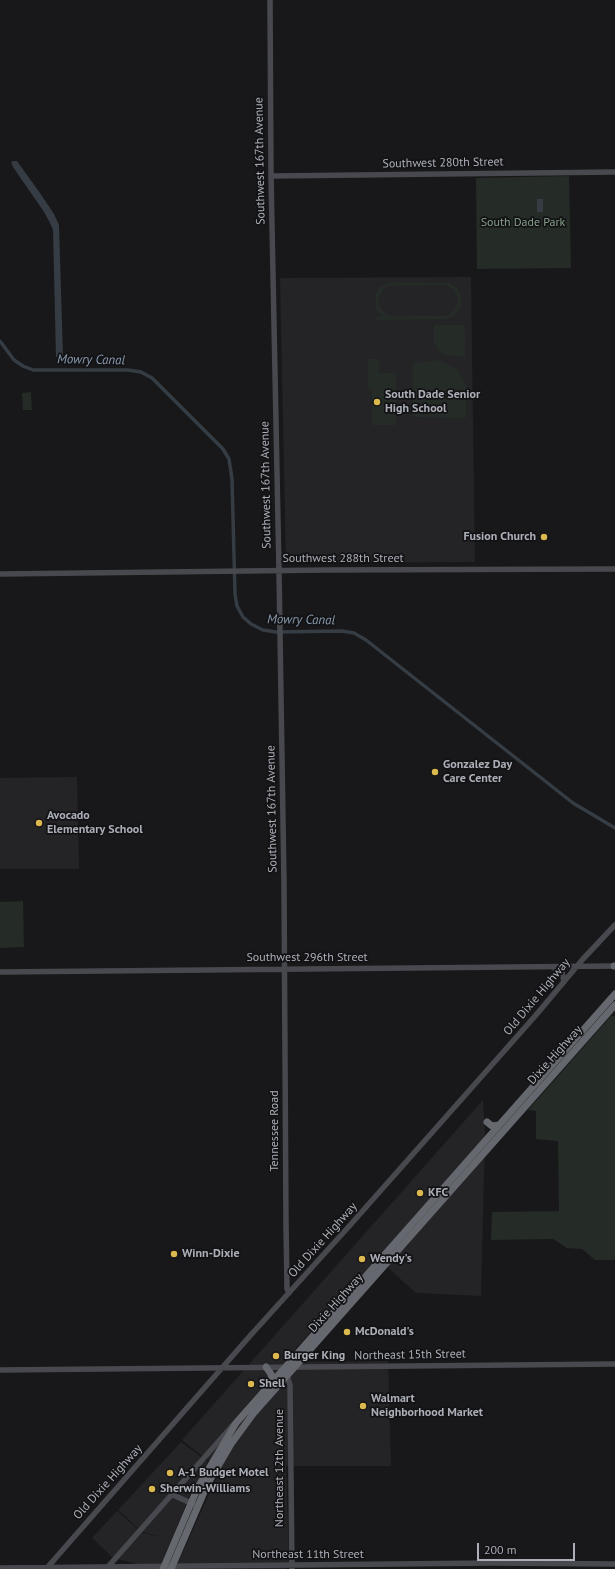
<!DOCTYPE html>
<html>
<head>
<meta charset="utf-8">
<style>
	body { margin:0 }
	#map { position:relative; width:615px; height:1569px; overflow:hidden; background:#18181a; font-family:"PT Sans",sans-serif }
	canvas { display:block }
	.scale { position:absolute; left:477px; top:1543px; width:98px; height:18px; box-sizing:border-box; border:2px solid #acafb8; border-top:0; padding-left:5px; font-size:12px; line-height:14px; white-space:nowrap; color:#acafb8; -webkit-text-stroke:3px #131315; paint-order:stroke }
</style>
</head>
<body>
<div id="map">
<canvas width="615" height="1569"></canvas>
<div class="scale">200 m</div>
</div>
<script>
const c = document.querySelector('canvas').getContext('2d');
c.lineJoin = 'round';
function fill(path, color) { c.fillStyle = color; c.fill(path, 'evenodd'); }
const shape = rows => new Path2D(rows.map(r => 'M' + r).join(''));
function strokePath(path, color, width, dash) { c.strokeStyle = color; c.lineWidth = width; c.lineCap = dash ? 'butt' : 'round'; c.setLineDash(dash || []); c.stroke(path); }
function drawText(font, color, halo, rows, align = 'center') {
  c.font = font + ' "PT Sans",sans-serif'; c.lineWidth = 3.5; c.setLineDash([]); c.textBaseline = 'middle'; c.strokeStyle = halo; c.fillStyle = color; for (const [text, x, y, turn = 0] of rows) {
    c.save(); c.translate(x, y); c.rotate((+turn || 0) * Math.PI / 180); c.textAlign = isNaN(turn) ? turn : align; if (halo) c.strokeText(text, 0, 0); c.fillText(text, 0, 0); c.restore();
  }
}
const built = shape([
	[470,277,471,279,475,562,286,563,280,279,282,278],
	[77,777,79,869,0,869,0,778],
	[483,1100,485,1136,481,1296,416,1293,377,1258,284,1362,388,1361,391,1466,286,1466,289,1561,286,1569,175,1569,221,1468,202,1456,182,1440],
	[181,1442,208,1462,190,1495,159,1569,113,1558,92,1538,117,1511,142,1533,167,1538,142,1532,118,1510]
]);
const green = shape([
	[569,176,571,268,477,269,476,178],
	[390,282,449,283,457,288,460,294,462,302,460,308,454,316,446,319,375,320,375,317,382,316,378,312,375,305,376,294,379,288],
	[445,285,453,289,458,298,456,308,449,315,443,316,391,316,385,313,380,307,378,302,380,295,384,289,388,286],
	[434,325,463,325,465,327,465,358,453,355,447,356,438,350,434,343],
	[368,359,379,359,379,373,396,373,396,425,372,425,372,389,368,389],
	[440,360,458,370,466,385,466,418,415,417,413,416,413,363],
	[31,392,32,410,23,410,22,393],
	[23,901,24,947,0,948,0,902],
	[611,1016,615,1016,615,1260,595,1260,582,1249,567,1248,553,1239,491,1240,492,1212,559,1211,558,1141,536,1139,536,1111,528,1110]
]);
const water = shape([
	[14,161,17,161,40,193,54,214,59,225,63,357,56,357,53,230,50,223,44,212,13,167,11,162],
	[537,199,543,199,543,212,537,212]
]);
const canal = shape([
	[0,341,14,360,23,366,33,370,128,370,141,372,152,378,223,449,229,459,232,479,235,594,237,606,243,617,251,624,263,630,276,632,342,631,354,633,366,640,573,803,615,828]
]);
const secondary = shape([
	[270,0,271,176,279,571,284,883,286,1225,287,1289,289,1293],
	[271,176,615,172],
	[0,574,326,570,615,569],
	[554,968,562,972,564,982],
	[0,972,615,966],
	[0,1370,615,1364],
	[286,1372,290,1385,292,1569],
	[171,1494,195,1505],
	[0,1568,492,1563,615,1564],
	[46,1569,249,1337,352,1223,536,1015,583,959,615,925],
	[106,1569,233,1425]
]);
const highway = shape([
	[614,966,615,966],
	[487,1122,492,1126,499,1125],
	[266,1367,271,1374,272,1381],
	[163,1569,198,1487,236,1423,615,994],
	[171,1569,207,1485,231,1444,253,1414,615,1005]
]);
const markers = [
	[377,402,4,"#dcb94e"],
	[544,537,4,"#dcb94e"],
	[435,772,4,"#dcb94e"],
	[39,823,4,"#dcb94e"],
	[420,1193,4,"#dcb94e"],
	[174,1254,4,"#dcb94e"],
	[362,1259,4,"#dcb94e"],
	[347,1332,4,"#dcb94e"],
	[276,1356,4,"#dcb94e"],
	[251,1384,4,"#dcb94e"],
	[363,1406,4,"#dcb94e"],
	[170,1473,4,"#dcb94e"],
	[152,1489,4,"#dcb94e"]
];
const streetNames = [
	["Southwest 167th Avenue",260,161,-91],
	["Southwest 280th Street",443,163,-1],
	["Southwest 167th Avenue",266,485,-91],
	["Southwest 288th Street",343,559],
	["Southwest 167th Avenue",272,809,-91],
	["Southwest 296th Street",307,958],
	["Old Dixie Highway",537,997,-50],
	["Dixie Highway",555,1055,-48],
	["Tennessee Road",275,1131,-90],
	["Old Dixie Highway",323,1240,-48],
	["Dixie Highway",336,1303,-48],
	["Northeast 15th Street",410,1355,-1],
	["Northeast 12th Avenue",280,1468,-90],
	["Old Dixie Highway",108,1482,-48],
	["Northeast 11th Street",308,1555]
];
const parkNames = [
	["South Dade Park",523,223]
];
const poiNames = [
	["South Dade Senior",385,395],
	["High School",385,409],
	["Fusion Church",536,537,"right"],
	["Gonzalez Day",443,765],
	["Care Center",443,779],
	["Avocado",47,816],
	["Elementary School",47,830],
	["KFC",428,1193],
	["Winn-Dixie",182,1254],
	["Wendy's",370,1259],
	["McDonald's",355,1332],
	["Burger King",284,1356],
	["Shell",259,1384],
	["Walmart",371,1399],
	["Neighborhood Market",371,1413],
	["A-1 Budget Motel",178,1473],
	["Sherwin-Williams",160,1489]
];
const waterNames = [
	["Mowry Canal",91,360,1],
	["Mowry Canal",301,620,1]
];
fill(built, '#242427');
fill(green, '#252b26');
fill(water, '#353c43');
strokePath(canal, '#353c43', 3.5);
strokePath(secondary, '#48494e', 5.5);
strokePath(highway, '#66686f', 7);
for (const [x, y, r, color] of markers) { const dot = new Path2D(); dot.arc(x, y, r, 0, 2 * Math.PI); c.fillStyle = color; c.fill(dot); strokePath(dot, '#131315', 1.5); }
drawText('12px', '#acafb8', '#131315', streetNames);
drawText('12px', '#85a08a', '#131315', parkNames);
drawText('bold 12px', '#acafb8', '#131315', poiNames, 'left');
drawText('italic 13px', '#8899ae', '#131315', waterNames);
</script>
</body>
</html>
